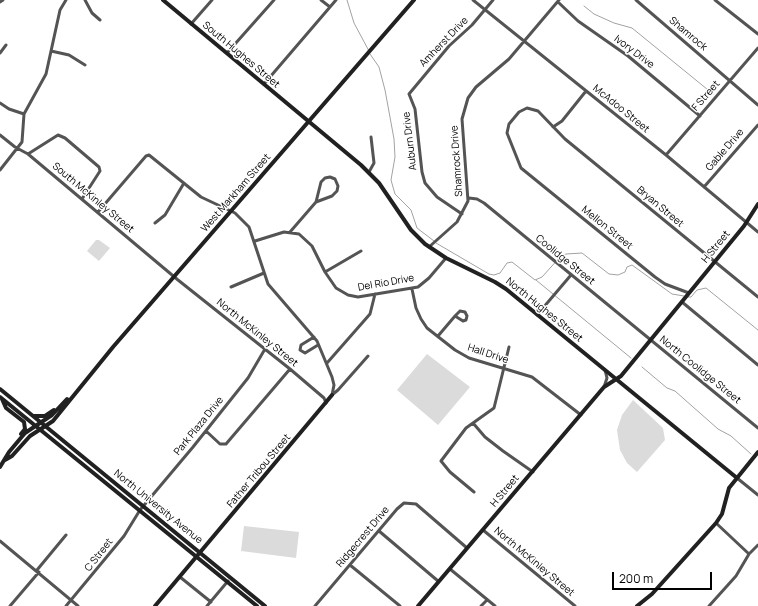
<!DOCTYPE html>
<html>
<head>
<meta charset="utf-8">
<style>
	body { margin:0 }
	#map { position:relative; width:758px; height:606px; overflow:hidden; background:#fff; font-family:Manrope,sans-serif }
	canvas { display:block }
	.scale { position:absolute; left:612px; top:572px; width:100px; height:18px; box-sizing:border-box; border:2px solid #000; border-top:0; padding-left:5px; font-size:12px; line-height:14px; white-space:nowrap; color:#000; -webkit-text-stroke:3px #fff; paint-order:stroke }
</style>
</head>
<body>
<div id="map">
<canvas width="758" height="606"></canvas>
<div class="scale">200 m</div>
</div>
<script>
const c = document.querySelector('canvas').getContext('2d');
c.lineJoin = 'round';
function fill(path, color) { c.fillStyle = color; c.fill(path, 'evenodd'); }
const shape = rows => new Path2D(rows.map(r => 'M' + r).join(''));
function strokePath(path, color, width, dash) { c.strokeStyle = color; c.lineWidth = width; c.lineCap = dash ? 'butt' : 'round'; c.setLineDash(dash || []); c.stroke(path); }
function drawText(font, color, halo, rows, align = 'center') {
  c.font = font + ' Manrope,sans-serif'; c.lineWidth = 3; c.setLineDash([]); c.textBaseline = 'middle'; c.strokeStyle = halo; c.fillStyle = color; for (const [text, x, y, turn = 0] of rows) {
    c.save(); c.translate(x, y); c.rotate((+turn || 0) * Math.PI / 180); c.textAlign = isNaN(turn) ? turn : align; if (halo) c.strokeText(text, 0, 0); c.fillText(text, 0, 0); c.restore();
  }
}
const green = shape([
	[96,240,99,240,110,248,99,261,87,251],
	[427,354,470,387,438,425,397,390],
	[633,400,663,428,665,440,637,472,627,463,620,450,617,430,622,415],
	[244,526,299,532,296,558,241,551]
]);
const stream = shape([
	[347,0,354,23,369,51],
	[584,6,594,14,614,23,632,28,713,94],
	[370,54,379,67,385,90,394,139,395,157,391,180,395,194,411,210,417,228,434,241],
	[436,243,489,274,494,275,500,273,507,263,512,262,535,280,542,277,561,256,566,254,582,253,609,274,618,275,625,272,627,267,632,265,672,294,684,296],
	[536,280,631,358],
	[688,297,691,297,697,290,706,288,758,330],
	[642,367,667,388,675,391,718,429,731,436,751,454]
]);
const street = shape([
	[85,0,92,13,100,20],
	[321,0,330,7],
	[473,0,666,155,758,232],
	[636,0,758,105],
	[715,0,758,34],
	[0,2,3,0],
	[558,2,578,21,628,56,700,116],
	[191,24,212,0],
	[51,51,69,55,85,65],
	[0,53,6,45],
	[227,53,274,0],
	[264,84,336,0],
	[0,103,9,109,24,114],
	[553,127,562,121,586,91],
	[0,135,15,147,28,154,178,280,290,369,324,398,326,403],
	[28,154,58,135,65,138,99,167,100,171,82,199],
	[666,155,758,48],
	[0,170,22,142,24,114,46,74,60,10,66,0],
	[369,172,374,163,371,137],
	[325,178,330,177,335,179,338,186,337,191,332,196,316,202,321,182,325,178],
	[704,187,758,125],
	[469,198,477,199,484,203,758,428],
	[98,212,146,156,149,155,201,197,235,213,249,227,268,284,317,341,332,377,334,385,332,395],
	[462,214,437,197,425,183,422,172,415,109,409,94,449,46,472,25,493,0],
	[155,223,165,215,184,183],
	[290,232,316,202],
	[255,241,284,232,299,234,312,246,325,272,336,288,348,295,358,297,418,287,429,278,446,258],
	[429,247,457,222,468,201,462,119,468,98,476,87,509,59,559,0],
	[325,272,361,251],
	[231,287,264,273],
	[412,289,416,308,421,319,427,328,455,350,469,358,532,377,581,415],
	[689,293,665,284,655,277,521,168,507,133,509,124,519,112,527,108,538,111,565,139,758,297],
	[682,302,758,365],
	[460,311,465,312,467,316,466,320,463,321,455,316,460,311],
	[537,315,571,275],
	[438,336,455,316],
	[314,337,301,345,300,350,305,353,318,345],
	[327,363,370,314,375,294],
	[604,387,607,378,605,370],
	[332,395,338,390,368,356],
	[473,423,485,437,503,451,533,472],
	[206,431,220,444,226,444,290,369],
	[737,478,758,495],
	[474,492,450,472,441,461,466,428,494,408,509,347],
	[716,523,749,554],
	[483,530,575,606],
	[379,531,438,581],
	[0,541,78,606],
	[350,565,400,606],
	[450,569,495,606],
	[37,570,66,535],
	[180,577,211,602],
	[10,606,39,572],
	[66,606,124,536,140,510,193,447,248,378,265,349],
	[207,606,228,581],
	[315,606,397,509,404,503,416,504,467,548],
	[481,606,487,600],
	[709,606,736,576,749,554,758,545]
]);
const secondary = shape([
	[163,0,361,165,379,183,411,230,425,244,446,258,495,282,506,289,737,478],
	[0,389,265,606],
	[0,397,257,606],
	[2,399,6,408,24,422,25,429,21,434],
	[34,416,45,416,54,410],
	[5,460,12,456,30,436,53,421,113,347,414,0],
	[0,467,9,452,25,433,52,415,67,399],
	[155,606,332,395],
	[418,606,604,387,621,376,744,226,758,204],
	[637,606,652,594,716,523,722,514,729,488,758,452]
]);
const streetNames = [
	["Shamrock",688,34,40],
	["Amherst Drive",444,42,-46],
	["Ivory Drive",634,52,37],
	["South Hughes Street",241,55,40],
	["F Street",706,96,-49],
	["McAdoo Street",621,109,39],
	["Auburn Drive",410,141,-97],
	["Gable Drive",725,150,-49],
	["Shamrock Drive",457,161,-94],
	["West Markham Street",236,193,-49],
	["South McKinley Street",93,198,40],
	["Bryan Street",660,207,40],
	["Mellon Street",607,228,39],
	["H Street",716,247,-51],
	["Coolidge Street",565,260,39],
	["Del Rio Drive",386,283,-10],
	["North Hughes Street",544,310,39],
	["North McKinley Street",257,333,39],
	["Hall Drive",488,354,18],
	["North Coolidge Street",700,370,39],
	["Park Plaza Drive",199,426,-51],
	["Father Tribou Street",259,471,-50],
	["H Street",505,491,-50],
	["North University Avenue",158,507,39],
	["Ridgecrest Drive",363,537,-50],
	["C Street",99,555,-52],
	["North McKinley Street",534,562,40]
];
fill(green, '#dbdbdb');
strokePath(stream, '#a2a2a2', 1);
strokePath(street, '#545454', 3);
strokePath(secondary, '#212121', 4);
drawText('10px', '#000', '#fff', streetNames);
</script>
</body>
</html>
